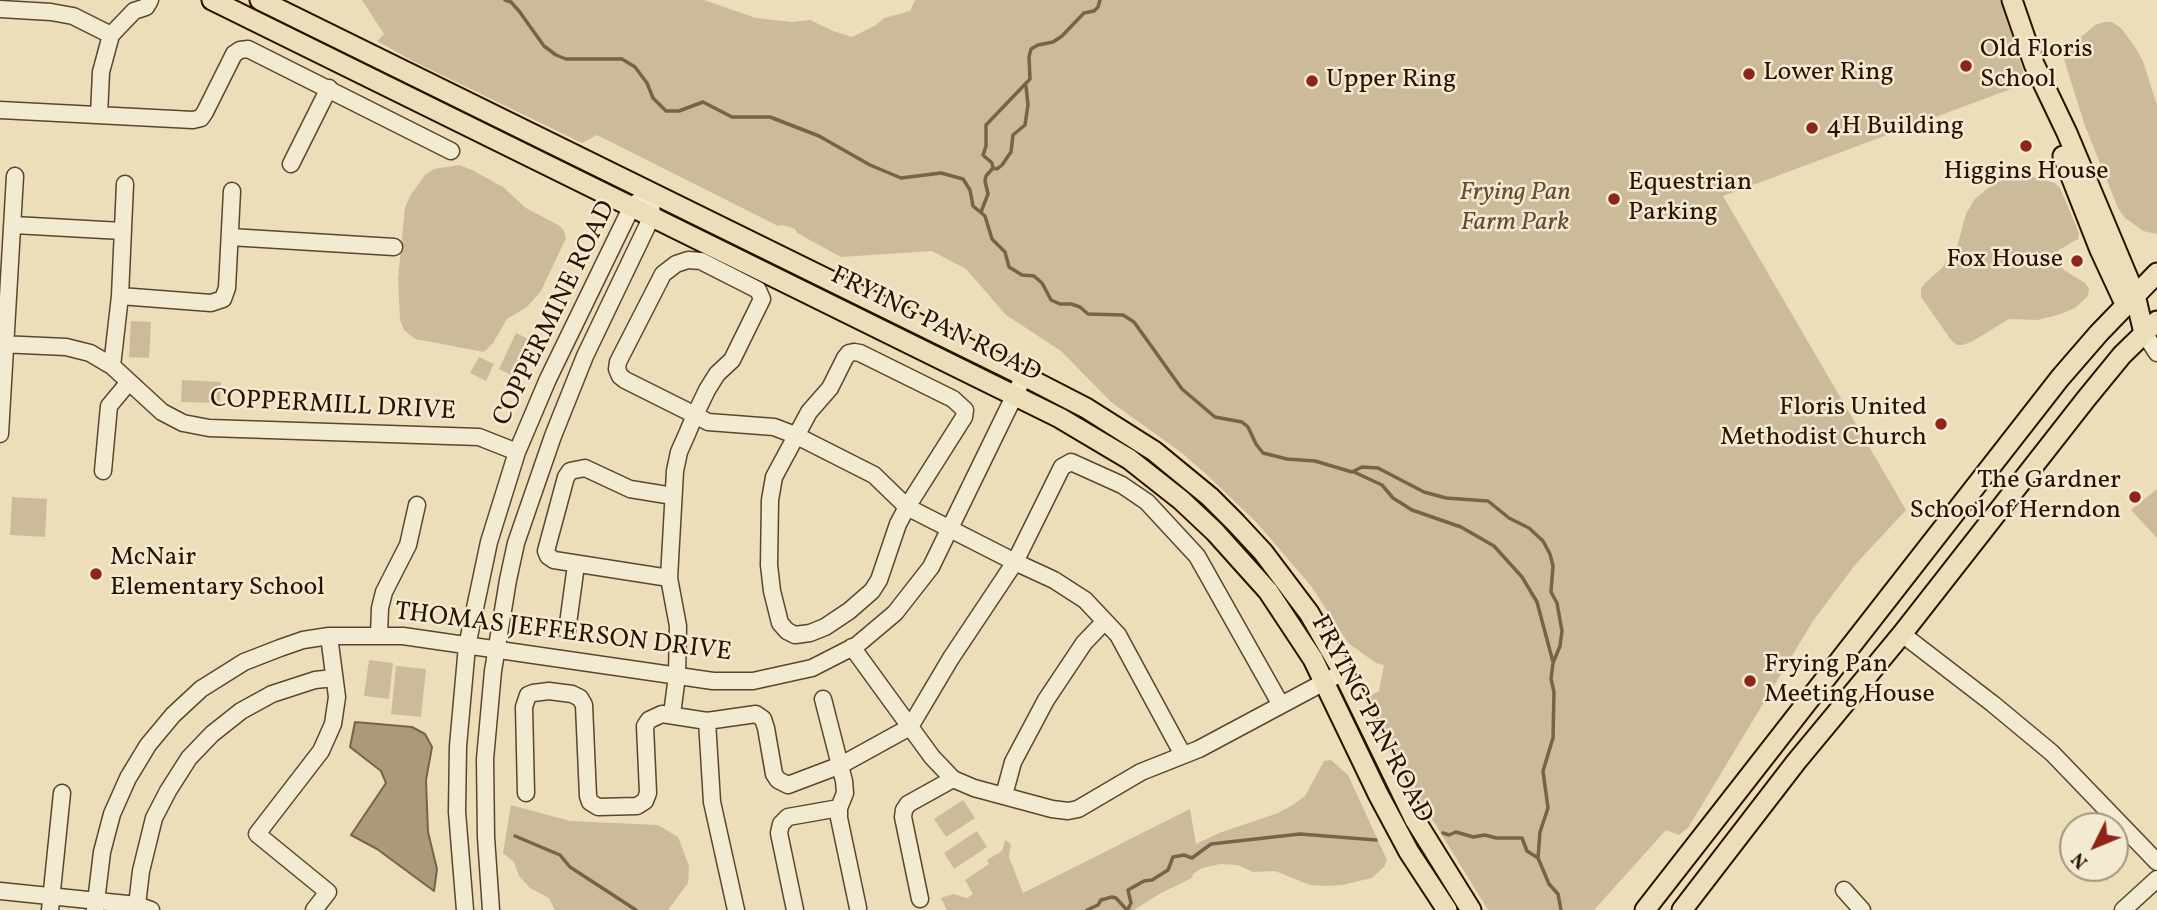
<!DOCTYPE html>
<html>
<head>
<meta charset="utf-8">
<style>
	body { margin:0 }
	#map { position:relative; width:2157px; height:910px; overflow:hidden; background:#eddeba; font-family:Vollkorn,serif }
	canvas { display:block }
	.north { position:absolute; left:2059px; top:812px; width:70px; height:70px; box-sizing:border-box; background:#f3ead2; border:2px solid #a3947e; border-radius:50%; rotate:227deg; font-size:19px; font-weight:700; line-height:28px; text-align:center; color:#2a1200 }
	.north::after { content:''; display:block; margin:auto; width:24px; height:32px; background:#8f2418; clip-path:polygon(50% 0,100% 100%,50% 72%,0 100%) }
</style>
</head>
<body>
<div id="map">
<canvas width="2157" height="910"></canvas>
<div class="north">N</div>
</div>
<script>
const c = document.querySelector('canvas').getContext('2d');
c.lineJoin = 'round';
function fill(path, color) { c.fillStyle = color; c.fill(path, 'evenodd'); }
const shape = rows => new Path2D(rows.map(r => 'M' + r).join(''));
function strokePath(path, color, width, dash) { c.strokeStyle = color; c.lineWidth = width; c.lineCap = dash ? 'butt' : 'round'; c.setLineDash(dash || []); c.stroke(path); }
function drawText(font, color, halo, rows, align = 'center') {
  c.font = font + ' Vollkorn,serif'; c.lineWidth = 5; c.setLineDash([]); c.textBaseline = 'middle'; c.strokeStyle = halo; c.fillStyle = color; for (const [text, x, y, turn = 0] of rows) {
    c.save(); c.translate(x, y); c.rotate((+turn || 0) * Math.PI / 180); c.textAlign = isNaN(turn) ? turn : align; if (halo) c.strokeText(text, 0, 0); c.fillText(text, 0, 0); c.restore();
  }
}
const green = shape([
	[362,0,704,0,756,18,792,22,810,20,833,31,852,37,876,25,884,18,910,11,915,0,2000,0,2027,83,1723,196,1906,510,1855,565,1813,621,1688,828,1679,835,1666,830,1594,910,1488,910,1424,806,1370,696,1379,691,1384,665,1376,663,1348,643,1311,586,1257,523,1208,476,1182,453,1111,402,1061,351,1006,315,966,269,932,251,841,257,797,233,795,229,783,225,778,226,597,135,582,143,413,61,377,41,384,34],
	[2105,22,2112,22,2121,28,2135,47,2143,61,2157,105,2157,234,2143,231,2124,217,2118,208,2085,126,2063,56,2065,51,2095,25],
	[459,165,472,170,503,187,526,208,560,226,564,231,566,238,541,291,527,307,507,319,493,343,484,352,415,339,404,330,400,320,398,279,405,208,410,196,425,175,434,169],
	[2022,174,2055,183,2060,188,2079,233,2078,239,2059,250,2057,257,2059,264,2064,270,2085,283,2089,289,2088,296,2075,308,2058,315,2037,320,2009,319,1973,341,1963,345,1957,345,1951,340,1921,297,1921,289,1925,283,1941,269,1957,247,1966,214,1974,200,1994,183],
	[131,321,151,322,149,358,129,357],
	[516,333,533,341,515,377,499,369],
	[479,357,494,364,486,381,470,373],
	[182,380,221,382,220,403,181,402],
	[2157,489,2157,538,2131,510],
	[12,497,47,499,45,537,10,535],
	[369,660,393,663,389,699,364,696],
	[396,666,426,669,421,717,391,714],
	[1331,760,1348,775,1387,860,1384,867,1372,878,1342,885,1326,886,1310,885,1275,871,1253,872,1238,865,1220,864,1202,868,1193,874,1192,878,1161,893,1134,910,947,910,941,898,953,894,967,898,973,894,965,880,989,864,987,860,1002,851,1005,840,1011,844,1009,857,1023,893,1190,809,1196,844,1219,833,1278,813,1293,805,1305,796,1324,761],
	[963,800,975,818,946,837,934,819],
	[511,805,570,821,658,825,678,837,689,866,688,883,668,910,555,910,549,898,530,888,519,876,514,862,503,853],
	[977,831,987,847,954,869,944,853]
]);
const water = shape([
	[355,722,412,727,425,734,432,747,426,780,428,832,437,869,434,891,377,849,351,835,386,783,381,771,350,747,355,722]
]);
const stream = shape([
	[505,0,511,2,519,11,544,46,556,55,566,59,622,59,635,67,647,83,653,98,666,111,679,111,703,102,732,117,770,117,819,136,870,165,901,178,941,173,963,179,970,190,973,206,985,216,992,239,1005,252,1009,267,1022,275,1034,276,1042,283,1051,300,1060,304,1071,304,1080,307,1088,314,1123,315,1134,322,1182,389,1215,417,1242,422,1248,427,1256,444,1263,453,1287,459,1315,461,1352,472,1362,467,1378,468,1424,492,1446,498,1488,501,1509,518,1529,528,1543,541,1550,554,1553,566,1551,592,1557,603,1562,631,1560,646,1553,663,1551,679,1554,692,1553,738,1543,771,1548,808,1540,832,1538,858,1549,884,1558,894,1561,910],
	[993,168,992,163,983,155,986,146,986,125,1030,79,1029,57,1031,49,1038,45,1053,42,1062,36,1084,13,1094,11,1098,7,1100,0],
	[981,212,988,194,985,181,986,176,993,168,997,169,1002,165,1011,152,1013,135,1025,125,1028,105,1026,86],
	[1354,472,1382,485,1393,498,1412,510,1461,527,1494,546,1522,577,1537,602,1553,662],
	[1443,833,1449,835,1456,832,1473,837,1485,835,1496,838,1522,838,1527,851,1538,858],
	[515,836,560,855,570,867,636,910],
	[1087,910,1098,905,1101,900,1112,897,1116,898,1126,909,1128,909,1131,903,1128,890,1144,881,1152,880,1168,870,1173,857,1184,855,1192,858,1211,844,1300,834,1376,840]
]);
const minor = shape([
	[0,9,51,12,73,16,111,35],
	[0,110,193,120,201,118,205,112,234,54,240,50,248,49,451,151],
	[99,115,101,72,111,35,134,11,146,7,150,0],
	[291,164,329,88],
	[14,225,122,231],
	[230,237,394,247],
	[120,296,211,303,223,299,227,288,232,191],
	[2144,333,2157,353],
	[0,344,66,347,90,353,112,366,162,412,183,423,209,428,479,437,517,452],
	[854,352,860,353,953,399,965,410,964,417,907,507,898,524,879,580,872,591,849,611,825,627,810,633,795,635,787,631,780,623,772,591,769,565,770,500,774,477,809,412,830,388,845,358,849,353,854,352],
	[112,366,120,296,125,184],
	[0,434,15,176],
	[103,471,109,406,129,382],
	[669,578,554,560,548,556,546,551,566,477,570,471,585,468,630,489,673,496],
	[567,631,576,565],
	[1902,634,1993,704,2052,753,2157,862],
	[379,635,380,608,384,592,408,545,417,505],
	[852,647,932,757,953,779,974,788,1052,809,1068,811,1078,809,1141,772,1199,749,1343,672],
	[823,699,844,781,845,793,839,808,839,818,858,908],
	[672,714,677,676,678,626,669,578,675,471,679,452,687,434,695,415,707,390,717,374,732,360,762,299,758,290,701,261,688,260,676,264,663,274,618,362,617,369,620,376,625,380,695,415,708,422,774,427,795,435,874,475,907,507,1015,562,1054,580,1085,600,1118,635,1183,755],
	[707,721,712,802,736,910],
	[526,793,524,707,528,695,533,693,549,691,572,694,580,698,584,705,588,796,590,802,598,807,637,806,645,801,648,793,645,726,649,720,662,714,707,721,756,714,763,719,766,728,774,774,778,780,788,785,841,765,910,727,951,658,1015,562,1062,467,1071,462,1122,485,1147,502,1197,556,1281,705],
	[1004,795,1013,762,1046,700,1084,643,1105,621],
	[1844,890,1862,910],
	[0,891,137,905,151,910],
	[920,899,903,817,904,810,908,804,953,779],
	[137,905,141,871,154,818,168,791,189,758,212,734,241,711,272,694,315,680,334,678],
	[50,910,62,793],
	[95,910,102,852,112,814,128,778,148,745,173,715,201,689,244,662,280,648,303,640,329,636,403,636,713,681,753,681,812,668,857,645,895,613,931,567,1024,376],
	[314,910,328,892,257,834,321,751,333,724,337,697,329,636],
	[465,910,457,812,458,746,467,646,489,542,517,452,548,379,632,206,651,192],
	[491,910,486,837,485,759,493,671,508,580,516,543,553,436,585,356,652,216,651,205],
	[795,910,779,833,781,824,788,817,839,808],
	[2123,910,2157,879]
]);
const major = shape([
	[212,0,1060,418,1129,459,1181,500,1215,532,1268,591,1313,659,1378,794,1409,852,1447,910],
	[260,0,1024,376,1086,408,1154,451,1210,497,1236,523,1263,552,1309,613,1343,672,1415,820,1471,910],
	[2012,0,2034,64,2067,133,2135,295,2144,333],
	[2063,156,2100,250,2126,306],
	[1645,910,2060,378,2099,333,2157,273],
	[1682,910,1796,762,1902,634,2086,399,2122,355,2157,321]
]);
const markers = [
	[1966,66,7,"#8f2418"],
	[1749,74,7,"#8f2418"],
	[1312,81,7,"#8f2418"],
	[1812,128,7,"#8f2418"],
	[2026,146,7,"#8f2418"],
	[1614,199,7,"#8f2418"],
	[2077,261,7,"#8f2418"],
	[1941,424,7,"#8f2418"],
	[2135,497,7,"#8f2418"],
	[96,574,7,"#8f2418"],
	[1750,681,7,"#8f2418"]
];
const poiNames = [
	["Old Floris",1980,51],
	["School",1980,81],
	["Lower Ring",1763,74],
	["Upper Ring",1326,81],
	["4H Building",1826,128],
	["Higgins House",2026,173,"center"],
	["Equestrian",1628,184],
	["Parking",1628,214],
	["Fox House",2063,261,"right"],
	["Floris United",1927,409,"right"],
	["Methodist Church",1927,439,"right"],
	["The Gardner",2121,482,"right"],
	["School of Herndon",2121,512,"right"],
	["McNair",110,559],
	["Elementary School",110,589],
	["Frying Pan",1764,666],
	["Meeting House",1764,696]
];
const parkNames = [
	["Frying Pan",1515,194],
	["Farm Park",1515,224]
];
const streetNames = [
	["COPPERMINE ROAD",556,314,-64],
	["FRYING PAN ROAD",935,326,26],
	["COPPERMILL DRIVE",333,407,3],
	["THOMAS JEFFERSON DRIVE",563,634,7],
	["FRYING PAN ROAD",1370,720,62]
];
fill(green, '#ccbb9a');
fill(water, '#ab997b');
strokePath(water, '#77634a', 2);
strokePath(stream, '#77634a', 3.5);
strokePath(minor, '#5b452e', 19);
strokePath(major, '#2a1200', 23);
strokePath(minor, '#f3ead2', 16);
strokePath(major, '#eddeba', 19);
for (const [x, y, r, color] of markers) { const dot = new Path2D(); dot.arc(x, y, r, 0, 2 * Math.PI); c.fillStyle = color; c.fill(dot); strokePath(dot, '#f3ead2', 2.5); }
drawText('26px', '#2a1200', '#f3ead2', poiNames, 'left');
drawText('italic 26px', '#634d36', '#f3ead2', parkNames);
drawText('26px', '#2a1200', '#f3ead2', streetNames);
</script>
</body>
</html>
